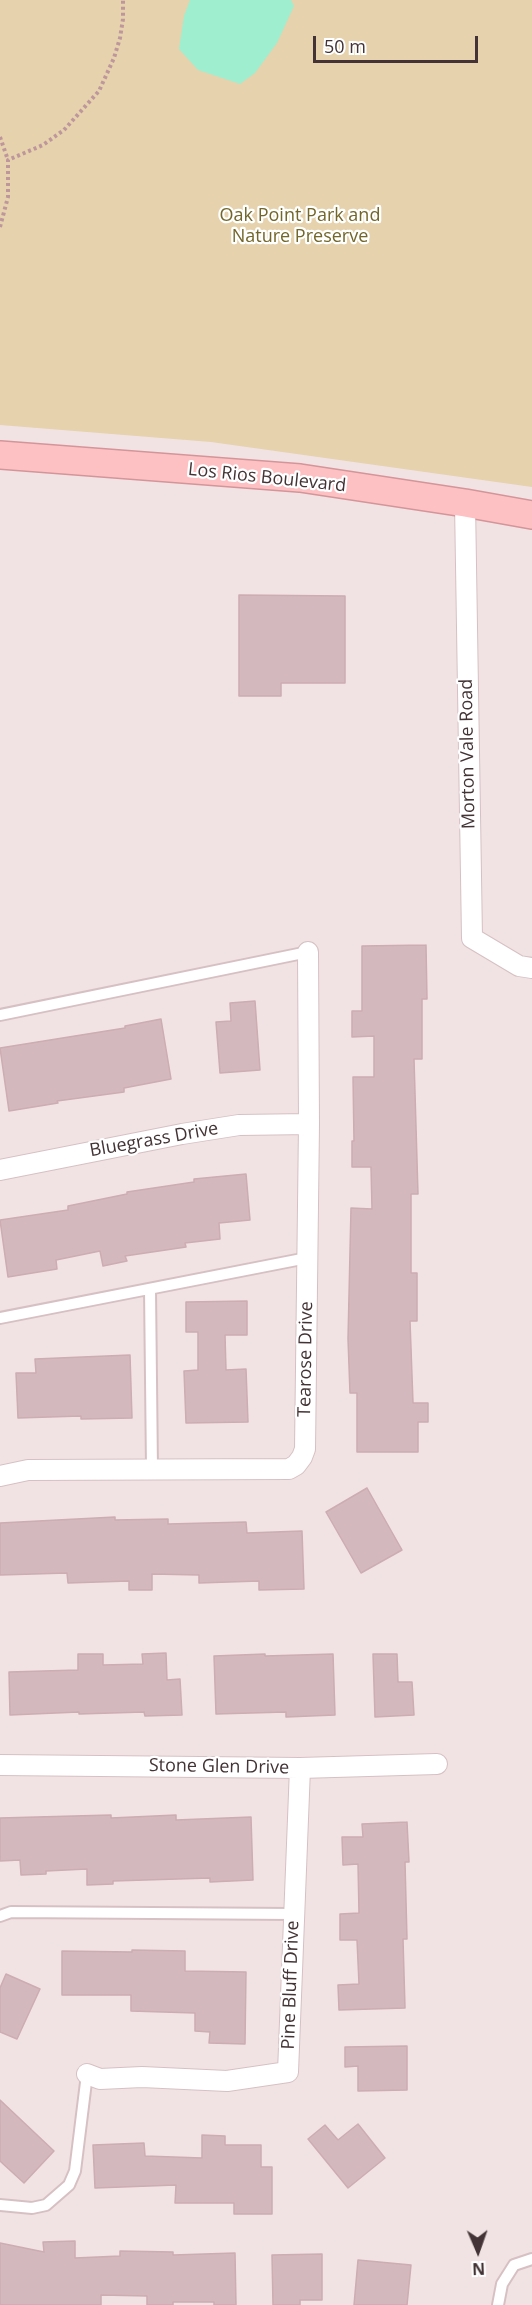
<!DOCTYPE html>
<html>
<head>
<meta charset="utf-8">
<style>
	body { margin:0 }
	#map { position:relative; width:532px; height:2305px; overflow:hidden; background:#f1e3e4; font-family:"Open Sans",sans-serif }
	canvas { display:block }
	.north { position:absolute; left:448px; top:2221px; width:60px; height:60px; -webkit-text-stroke:4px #fff; paint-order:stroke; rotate:178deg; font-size:16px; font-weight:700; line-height:24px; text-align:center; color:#433336 }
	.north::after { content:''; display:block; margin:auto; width:21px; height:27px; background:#433336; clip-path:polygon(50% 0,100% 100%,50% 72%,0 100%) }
	.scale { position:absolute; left:313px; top:36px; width:165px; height:27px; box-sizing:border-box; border:3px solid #433336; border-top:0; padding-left:8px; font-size:18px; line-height:21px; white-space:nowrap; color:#433336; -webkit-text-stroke:4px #fff; paint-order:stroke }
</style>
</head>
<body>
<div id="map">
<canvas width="532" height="2305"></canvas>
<div class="north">N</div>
<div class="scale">50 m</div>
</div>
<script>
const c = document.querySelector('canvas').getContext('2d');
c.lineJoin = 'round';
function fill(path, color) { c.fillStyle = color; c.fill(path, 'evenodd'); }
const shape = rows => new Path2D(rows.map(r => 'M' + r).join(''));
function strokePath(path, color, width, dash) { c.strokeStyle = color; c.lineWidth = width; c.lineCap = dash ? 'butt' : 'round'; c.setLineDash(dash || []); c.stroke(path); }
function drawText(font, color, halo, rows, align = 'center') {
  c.font = font + ' "Open Sans",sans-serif'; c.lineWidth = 4.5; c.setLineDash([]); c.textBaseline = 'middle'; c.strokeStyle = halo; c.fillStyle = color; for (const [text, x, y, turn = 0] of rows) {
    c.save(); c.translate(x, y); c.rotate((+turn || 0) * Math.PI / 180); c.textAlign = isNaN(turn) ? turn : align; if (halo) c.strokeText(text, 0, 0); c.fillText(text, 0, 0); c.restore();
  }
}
const green = shape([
	[0,0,532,0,532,487,211,442,0,425]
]);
const water = shape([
	[190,0,291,0,294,6,277,43,255,73,240,84,198,70,179,49,184,16]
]);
const building = shape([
	[239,595,345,596,345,683,281,683,281,696,239,696,239,595],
	[426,945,427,999,422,999,422,1059,414,1059,418,1194,411,1194,411,1273,417,1273,417,1321,410,1321,413,1403,428,1403,428,1422,418,1422,418,1452,357,1452,357,1393,350,1393,348,1339,351,1208,372,1209,371,1167,352,1167,352,1141,354,1141,353,1077,374,1077,374,1036,352,1037,352,1011,362,1011,362,946,426,945],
	[255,1001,260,1070,220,1073,216,1022,231,1021,230,1003,255,1001],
	[161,1019,171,1079,124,1088,124,1092,57,1101,58,1103,9,1111,0,1048,125,1028,125,1026,161,1019],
	[246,1174,250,1220,219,1223,220,1239,185,1243,186,1247,125,1256,127,1261,103,1266,100,1251,56,1260,57,1269,8,1277,0,1220,68,1210,68,1206,127,1194,127,1192,194,1182,194,1179,246,1174],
	[247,1301,247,1335,225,1335,226,1370,246,1369,248,1422,186,1423,184,1371,198,1370,198,1332,186,1332,186,1302,247,1301],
	[130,1355,132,1418,81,1419,81,1416,18,1418,16,1373,36,1373,35,1359,130,1355],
	[367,1488,402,1550,361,1573,326,1512,367,1488],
	[115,1517,115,1520,168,1519,168,1524,246,1522,247,1533,302,1531,304,1589,259,1590,259,1581,199,1583,199,1575,152,1574,152,1590,129,1590,129,1581,68,1583,67,1573,0,1575,0,1523,115,1517],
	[166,1653,167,1680,180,1679,182,1715,145,1716,144,1712,79,1714,79,1712,10,1715,9,1672,78,1670,78,1654,103,1654,103,1665,143,1664,142,1654,166,1653],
	[265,1654,265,1656,333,1654,335,1715,286,1717,286,1712,216,1714,214,1656,265,1654],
	[373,1654,397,1654,398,1682,412,1682,414,1715,375,1717,373,1654],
	[111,1815,111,1818,176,1815,176,1820,251,1817,253,1880,210,1882,210,1878,113,1881,113,1884,87,1885,87,1869,46,1871,46,1874,21,1875,20,1860,0,1861,0,1818,111,1815],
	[407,1822,409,1862,405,1862,407,1939,403,1939,405,2008,339,2010,338,1985,359,1984,357,1940,340,1940,340,1914,359,1913,358,1864,343,1865,342,1837,363,1837,362,1824,407,1822],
	[132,1950,185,1951,185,1971,246,1972,245,2044,209,2043,210,2032,195,2031,195,2013,131,2011,131,1995,62,1995,62,1951,132,1952,132,1950],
	[6,1974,40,1989,17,2039,0,2032,0,1988,6,1974],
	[407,2046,407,2090,358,2091,358,2066,345,2067,345,2047,407,2046],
	[0,2100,54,2151,24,2183,0,2161,0,2100],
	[358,2124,385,2158,348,2188,308,2139,325,2125,338,2140,358,2124],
	[202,2135,225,2136,225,2145,261,2145,261,2167,272,2167,272,2214,234,2214,234,2203,175,2203,176,2185,95,2188,93,2145,144,2143,145,2156,202,2158,202,2135],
	[75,2241,75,2258,120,2256,120,2251,173,2252,173,2255,235,2253,236,2305,214,2305,214,2302,173,2302,173,2305,147,2305,147,2296,101,2295,101,2305,0,2305,0,2243,44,2252,43,2242,75,2241],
	[322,2254,322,2300,300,2300,300,2305,273,2305,272,2255,322,2254],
	[358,2260,411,2265,407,2305,354,2305,358,2260]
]);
const path = shape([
	[0,137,8,160],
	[0,227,8,197,8,160,43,145,64,130,99,91,114,58,120,38,123,19,123,0]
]);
const lane = shape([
	[0,1015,308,952],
	[150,1289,152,1470],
	[0,1318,307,1258],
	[0,1916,11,1912,294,1914],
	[0,2205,32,2208,46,2205,69,2185,75,2171,87,2074],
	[498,2305,502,2284,514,2265,532,2259]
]);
const street = shape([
	[465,503,472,938,519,966,532,968],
	[0,1170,182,1134,239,1125,309,1124],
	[0,1476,28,1470,289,1469,296,1465,302,1457,305,1449,309,1124,308,952],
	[0,1765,300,1768,437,1764],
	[87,2074,100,2079,142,2077,227,2081,288,2072,300,1768]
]);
const secondary = shape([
	[0,455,300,478,465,503,532,515]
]);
const parkNames = [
	["Oak Point Park and",300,216],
	["Nature Preserve",300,237]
];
const streetNames = [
	["Los Rios Boulevard",267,478,6],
	["Morton Vale Road",468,754,-91],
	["Bluegrass Drive",154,1140,-10],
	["Tearose Drive",306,1359,-89],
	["Stone Glen Drive",219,1767,1],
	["Pine Bluff Drive",291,1985,-88]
];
fill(green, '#e6d2ac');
fill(water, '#9feed0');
fill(building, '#d3b9be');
strokePath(building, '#cdacb2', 1.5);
strokePath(lane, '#d7c0c3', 14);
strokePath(street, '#d7c0c3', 22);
strokePath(secondary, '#d49599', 30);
strokePath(path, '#be979d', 4, [3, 3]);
strokePath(lane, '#fff', 10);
strokePath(street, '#fff', 20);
strokePath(secondary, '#fec1c3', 27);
drawText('18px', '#736628', '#fff', parkNames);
drawText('18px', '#433336', '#fff', streetNames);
</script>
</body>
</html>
